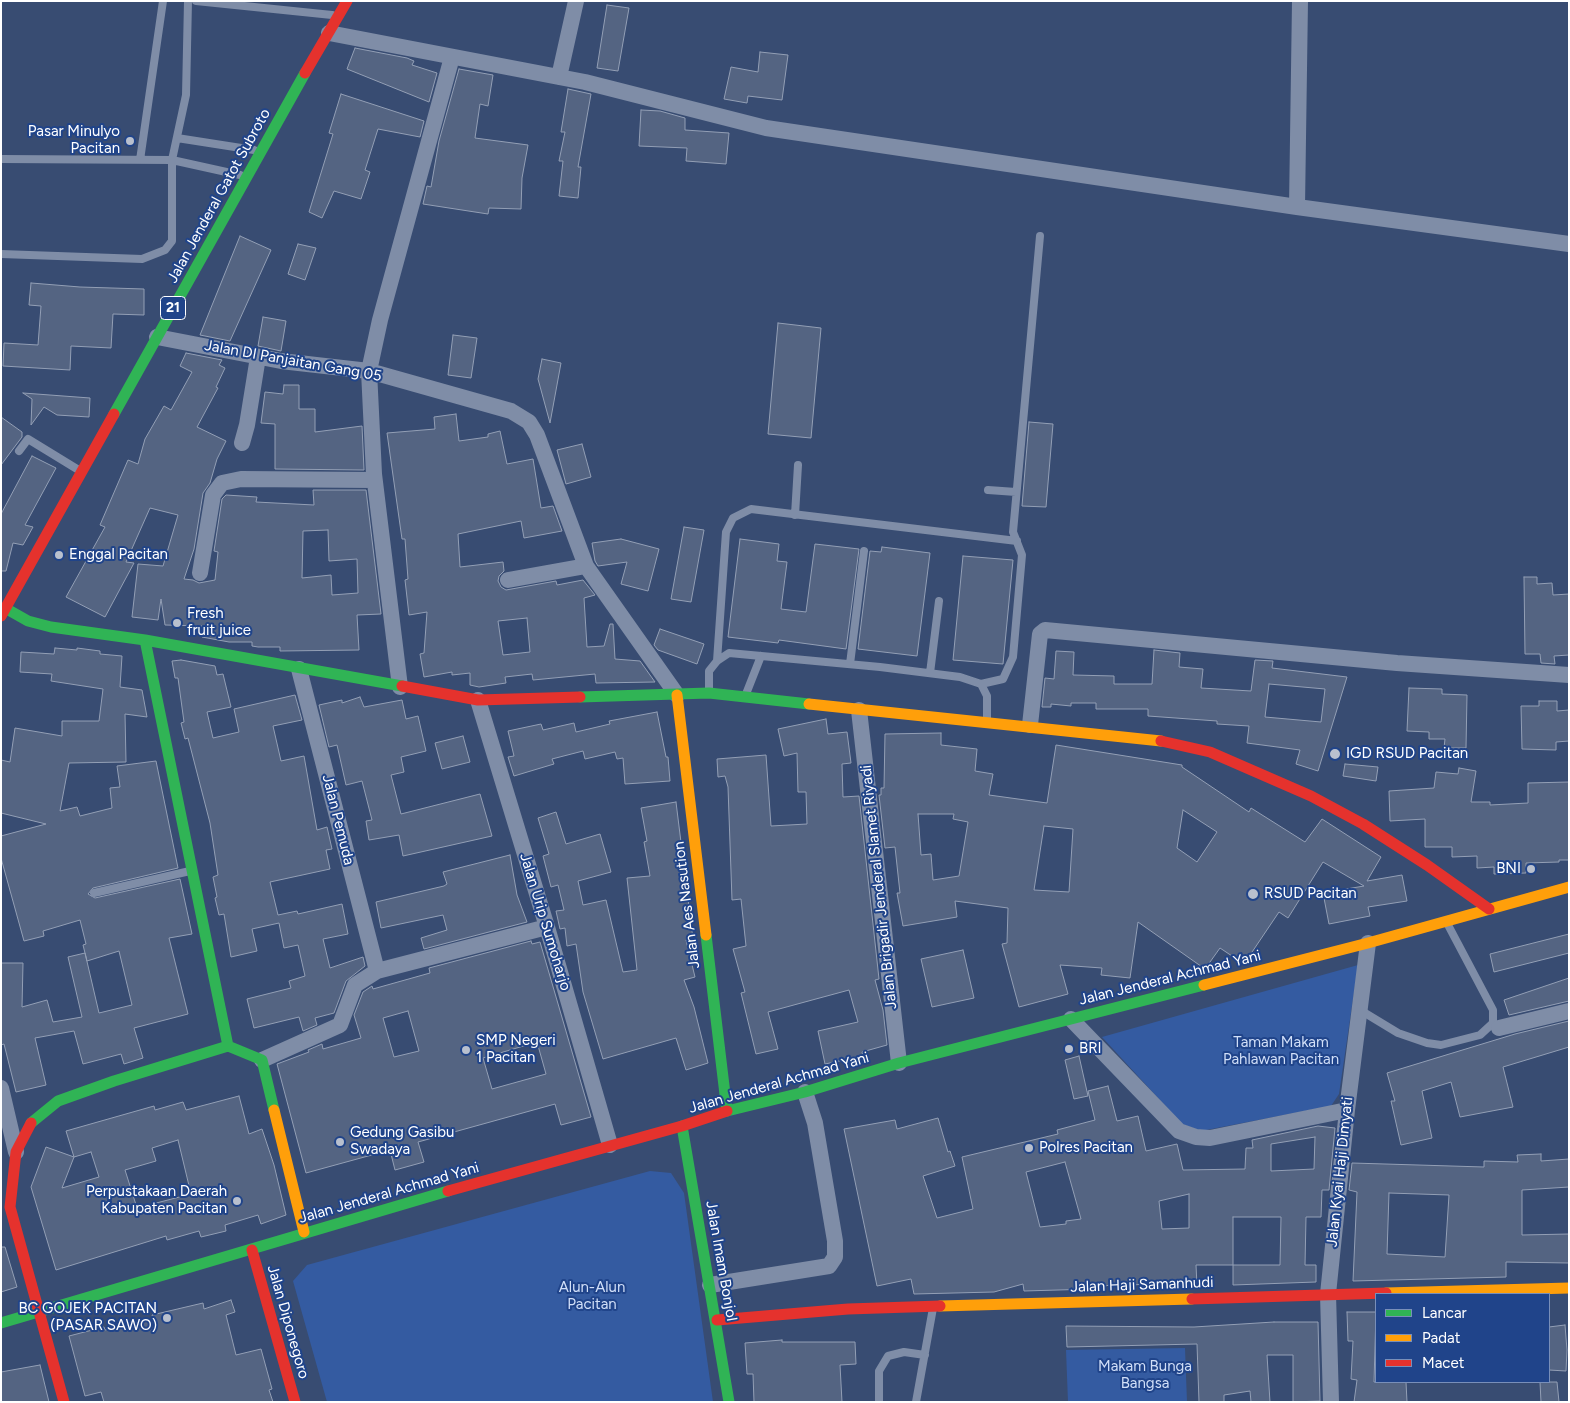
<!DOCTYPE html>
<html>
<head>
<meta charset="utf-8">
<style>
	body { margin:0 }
	#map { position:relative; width:1570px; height:1403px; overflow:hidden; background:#384c72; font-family:Figtree,sans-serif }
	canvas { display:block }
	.frame { position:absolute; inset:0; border:2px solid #fff; pointer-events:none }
	.legend { position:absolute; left:1375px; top:1293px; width:175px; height:90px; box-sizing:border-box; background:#20448a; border:1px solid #798fb9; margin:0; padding:6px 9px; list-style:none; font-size:15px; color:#fff }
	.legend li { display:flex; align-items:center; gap:10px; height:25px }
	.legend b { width:25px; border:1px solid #798fb9 }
</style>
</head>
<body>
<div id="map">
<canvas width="1570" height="1403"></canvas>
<div class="frame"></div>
<ul class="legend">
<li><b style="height:6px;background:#30b455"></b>Lancar</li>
<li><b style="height:6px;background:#ff9f0a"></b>Padat</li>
<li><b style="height:6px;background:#e5322d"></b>Macet</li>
</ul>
</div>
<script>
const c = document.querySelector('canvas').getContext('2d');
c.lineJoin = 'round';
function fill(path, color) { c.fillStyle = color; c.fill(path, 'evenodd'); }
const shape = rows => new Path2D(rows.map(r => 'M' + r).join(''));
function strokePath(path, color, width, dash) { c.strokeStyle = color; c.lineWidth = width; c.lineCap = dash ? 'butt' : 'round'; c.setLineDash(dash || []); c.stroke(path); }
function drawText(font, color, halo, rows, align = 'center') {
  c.font = font + ' Figtree,sans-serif'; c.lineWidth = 4; c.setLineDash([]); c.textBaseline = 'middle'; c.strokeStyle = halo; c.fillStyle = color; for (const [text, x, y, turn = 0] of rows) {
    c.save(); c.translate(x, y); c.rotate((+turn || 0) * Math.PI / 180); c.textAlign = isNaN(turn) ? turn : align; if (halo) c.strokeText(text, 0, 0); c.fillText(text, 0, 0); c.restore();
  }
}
const green = shape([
	[1358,965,1339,1094,1331,1106,1201,1131,1182,1124,1102,1037],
	[650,1171,671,1173,684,1193,713,1402,327,1402,293,1281,307,1265],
	[1185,1348,1187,1402,1068,1402,1066,1350]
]);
const building = shape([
	[607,5,629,8,618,71,597,68,607,5],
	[355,48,407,58,414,61,412,65,437,73,429,102,347,69,355,48],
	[760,52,788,55,782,100,748,96,747,103,724,99,731,67,758,72,760,52],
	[459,69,493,75,488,106,480,104,475,138,528,145,522,178,521,209,489,208,488,214,423,204,427,186,431,187,439,141,459,69],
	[568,89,591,94,578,167,581,167,578,198,559,196,563,161,559,161,565,132,561,132,568,89],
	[341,94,424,121,420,137,378,129,365,170,370,172,361,199,334,191,322,218,309,212,333,134,329,133,341,94],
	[641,110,660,111,685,118,685,130,729,133,726,164,686,161,687,148,639,146,641,110],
	[240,236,271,250,230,341,200,335,240,236],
	[298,244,316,248,305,280,288,274,298,244],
	[31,283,80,287,144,289,144,315,113,314,111,348,71,346,70,370,3,366,4,343,38,345,41,306,29,305,31,283],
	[263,317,286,321,281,351,258,346,263,317],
	[778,323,821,328,811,438,768,434,778,323],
	[453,335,477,338,471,378,448,375,453,335],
	[186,353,222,360,219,365,225,368,216,387,218,388,197,427,226,441,217,459,210,483,203,493,194,549,184,579,193,580,199,583,215,580,218,552,214,551,222,499,226,495,257,497,256,502,314,505,313,490,366,490,381,614,357,615,359,650,280,651,280,647,258,647,252,646,252,642,229,642,202,637,202,626,165,625,161,599,158,620,132,617,138,564,163,566,178,515,150,508,126,562,134,563,105,617,66,597,105,527,100,525,128,460,138,464,145,439,164,406,171,410,192,372,180,366,186,353],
	[328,530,329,561,357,559,358,593,332,595,331,575,302,578,303,531,328,530],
	[542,359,561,363,550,423,538,379,542,359],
	[284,385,299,385,299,409,315,409,315,432,362,426,364,470,275,469,275,424,261,423,265,392,283,394,284,385],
	[23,393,90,398,89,417,57,415,44,407,31,425,32,399,23,393],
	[456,414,459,441,488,437,488,434,500,431,507,464,533,459,541,508,553,506,562,531,524,538,521,521,458,534,460,567,503,562,504,571,499,576,498,581,501,587,506,590,556,581,557,585,583,580,595,595,584,598,587,647,604,646,610,624,613,624,615,659,640,661,655,682,596,683,595,674,533,680,532,674,505,677,506,683,479,687,470,685,470,673,452,675,452,672,424,677,420,654,424,653,427,612,409,615,405,580,408,579,405,539,402,539,387,433,435,429,434,417,456,414],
	[527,618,530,652,503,655,498,621,527,618],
	[1,417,22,432,22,437,1,465,1,417],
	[1029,422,1053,424,1046,507,1022,506,1029,422],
	[582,444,591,477,566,484,557,450,582,444],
	[32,456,56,468,25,525,33,527,23,545,13,543,6,571,1,571,1,514,32,456],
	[684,527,704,530,691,602,671,599,684,527],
	[621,539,659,549,648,591,621,584,627,562,598,566,595,561,592,543,621,539],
	[740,539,779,544,777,561,787,562,781,609,806,612,815,544,859,549,846,649,779,640,778,643,728,637,740,539],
	[882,547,930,553,917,656,858,649,870,551,881,552,882,547],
	[963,556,1013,560,1003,664,953,660,963,556],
	[1524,577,1537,577,1537,584,1552,583,1553,595,1569,594,1569,655,1554,656,1555,664,1541,663,1540,654,1525,654,1524,577],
	[660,629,704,644,697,664,658,650,654,645,660,629],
	[55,648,77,650,77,648,100,651,100,654,122,656,120,687,142,690,147,717,125,714,126,762,69,763,60,811,77,807,80,816,112,808,110,788,120,787,117,766,156,761,178,868,93,888,88,894,95,898,180,879,192,934,169,938,188,1014,134,1028,143,1058,124,1064,121,1054,83,1064,74,1031,35,1038,46,1085,16,1092,4,1044,1,1045,1,963,23,963,22,1007,47,1000,53,1022,82,1017,68,957,85,953,99,1013,132,1005,119,951,87,961,83,945,86,944,80,920,43,931,44,936,24,941,1,858,1,836,46,824,1,813,1,760,10,762,15,728,62,736,62,721,99,721,103,689,51,681,52,674,20,672,21,652,54,654,55,648],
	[1154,650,1180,653,1179,667,1203,669,1201,688,1251,691,1255,660,1273,661,1272,668,1347,677,1318,771,1296,764,1300,750,1247,743,1249,726,1217,724,1217,721,1148,716,1148,709,1096,709,1096,703,1071,703,1071,706,1051,704,1051,707,1042,707,1045,678,1054,679,1056,651,1074,652,1073,675,1114,676,1114,684,1152,684,1154,650],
	[1269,684,1325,689,1321,722,1265,717,1269,684],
	[181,660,215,666,217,675,223,674,231,707,207,712,213,738,239,732,234,709,295,695,302,720,273,726,281,761,304,756,317,830,327,827,332,849,326,850,330,869,270,882,278,915,297,911,298,914,342,904,348,934,323,939,330,968,363,957,365,966,346,981,334,1013,315,1018,317,1025,303,1031,299,1017,254,1028,247,999,291,988,289,981,305,976,298,945,284,948,279,923,252,929,257,951,231,957,224,914,219,915,215,898,217,897,213,877,218,875,210,823,188,738,185,739,181,723,184,722,178,678,175,678,172,661,181,660],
	[1409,688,1442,689,1442,694,1467,695,1466,748,1444,748,1445,739,1429,739,1429,732,1407,731,1409,688],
	[360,697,364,707,402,700,406,719,418,716,426,751,401,757,404,772,391,775,401,814,480,794,492,836,403,856,399,835,369,840,366,821,372,820,362,781,346,785,337,745,329,747,319,705,342,700,342,703,360,697],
	[1539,701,1557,701,1557,711,1569,710,1569,741,1556,742,1556,750,1522,749,1521,706,1539,706,1539,701],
	[657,712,666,757,668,757,670,781,625,784,623,758,617,759,615,752,585,759,583,751,552,759,554,764,514,776,508,757,514,756,508,731,541,724,543,730,574,723,576,732,610,724,609,721,657,712],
	[826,719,828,734,847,732,851,763,842,764,843,797,859,796,879,979,875,980,883,1010,887,1045,862,1052,863,1056,825,1064,818,1031,858,1022,849,990,768,1012,778,1049,756,1054,741,993,745,992,733,949,746,946,741,899,732,900,728,787,725,776,718,777,717,759,766,755,771,826,807,824,806,792,798,792,797,753,784,756,778,729,826,719],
	[941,733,941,745,977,749,975,771,993,774,989,795,1047,803,1056,745,1182,765,1182,767,1249,812,1251,808,1305,842,1322,819,1381,857,1367,881,1402,875,1407,901,1368,907,1370,916,1329,924,1323,893,1364,886,1323,862,1288,918,1279,912,1246,961,1241,962,1220,948,1205,969,1138,922,1130,978,1101,975,1102,968,1060,965,1068,994,1019,1007,1002,944,1007,943,1008,908,955,901,957,917,903,926,897,893,900,893,895,847,885,848,879,795,881,795,881,788,884,788,885,734,941,733],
	[1183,810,1217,832,1197,862,1177,848,1183,810],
	[918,814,954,814,953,819,968,822,959,876,933,880,931,854,921,855,918,814],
	[1044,826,1073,829,1069,892,1034,890,1044,826],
	[463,736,470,762,442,769,435,743,463,736],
	[1345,764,1378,767,1376,781,1343,776,1345,764],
	[1459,768,1476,771,1471,802,1490,802,1490,805,1528,803,1528,783,1569,782,1569,860,1559,860,1559,862,1526,863,1526,873,1494,874,1494,867,1477,868,1477,856,1452,857,1452,847,1425,847,1425,819,1390,821,1389,791,1434,788,1436,772,1458,774,1459,768],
	[676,802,693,939,686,940,695,977,684,980,694,1007,708,1063,686,1070,676,1038,603,1059,583,992,576,944,567,946,565,928,560,929,556,911,564,910,558,885,551,887,543,856,549,854,538,818,556,812,566,844,600,834,611,872,578,881,583,905,606,900,623,972,637,970,627,878,650,876,644,842,647,841,641,808,676,802],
	[510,855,517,895,527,922,424,949,421,938,447,930,443,915,381,928,376,902,444,886,447,884,443,872,510,855],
	[1569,934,1569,953,1494,972,1490,954,1569,934],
	[531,941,532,944,540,942,591,1117,561,1125,555,1104,418,1142,424,1162,395,1170,390,1150,306,1173,277,1064,309,1052,308,1050,322,1044,323,1049,361,1038,354,1015,363,992,372,986,373,989,430,973,429,968,531,941],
	[408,1011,419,1051,394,1057,383,1018,408,1011],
	[537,1042,546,1074,492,1089,483,1058,537,1042],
	[963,950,974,998,932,1007,921,959,963,950],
	[1569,978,1569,1001,1509,1015,1504,1000,1569,978],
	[1569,1021,1569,1047,1503,1067,1513,1107,1460,1117,1451,1082,1422,1091,1432,1138,1401,1145,1391,1101,1395,1101,1387,1073,1515,1034,1569,1021],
	[1079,1056,1088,1096,1074,1099,1065,1060,1079,1056],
	[1108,1086,1117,1121,1138,1116,1146,1151,1177,1144,1183,1170,1245,1169,1246,1148,1253,1148,1252,1140,1318,1126,1335,1128,1329,1190,1322,1190,1321,1217,1306,1217,1305,1265,1316,1265,1316,1282,1233,1285,1233,1265,1196,1265,1197,1286,1173,1286,1173,1281,1124,1286,1123,1282,1092,1289,1024,1291,1023,1284,994,1292,914,1294,911,1279,877,1286,844,1129,895,1120,897,1129,938,1118,948,1152,950,1151,955,1166,923,1176,937,1218,973,1209,962,1157,1058,1134,1057,1130,1095,1120,1088,1091,1108,1086],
	[1315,1137,1314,1169,1271,1171,1271,1144,1315,1137],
	[1065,1162,1081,1219,1066,1221,1066,1224,1040,1227,1026,1172,1065,1162],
	[1189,1194,1189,1228,1162,1229,1159,1201,1189,1194],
	[1233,1217,1281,1217,1280,1265,1233,1265,1233,1217],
	[239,1096,249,1134,262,1129,274,1165,286,1215,261,1224,258,1215,225,1225,226,1231,201,1237,199,1231,167,1240,166,1236,56,1270,31,1187,46,1147,74,1157,66,1131,154,1106,155,1110,183,1102,186,1110,239,1096],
	[178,1140,191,1194,137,1208,125,1170,156,1161,152,1148,178,1140],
	[91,1152,99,1177,62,1188,74,1157,91,1152],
	[1541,1154,1541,1161,1569,1159,1569,1187,1522,1190,1522,1235,1569,1234,1569,1263,1506,1262,1506,1277,1353,1281,1357,1192,1349,1190,1352,1163,1484,1167,1484,1161,1518,1162,1517,1155,1541,1154],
	[1389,1193,1449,1195,1445,1257,1387,1254,1389,1193],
	[1,1247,5,1247,17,1287,1,1292,1,1247],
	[231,1300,235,1312,226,1315,236,1355,261,1349,272,1389,269,1390,273,1402,104,1402,101,1392,85,1396,69,1336,104,1327,105,1330,153,1319,152,1315,203,1303,204,1309,231,1300],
	[1347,1312,1376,1312,1374,1382,1406,1382,1407,1402,1354,1402,1357,1380,1351,1379,1353,1341,1348,1341,1347,1312],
	[1274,1322,1318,1322,1320,1401,1293,1402,1293,1355,1267,1355,1270,1402,1251,1402,1250,1391,1224,1395,1224,1402,1199,1402,1197,1344,1067,1347,1066,1326,1194,1327,1274,1322],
	[1565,1325,1567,1350,1566,1371,1549,1370,1549,1327,1565,1325],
	[782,1340,782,1342,855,1342,856,1364,840,1365,842,1402,754,1402,753,1374,747,1374,745,1343,782,1340],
	[40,1365,49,1402,1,1402,1,1372,40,1365],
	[1540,1382,1557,1382,1559,1402,1541,1402,1540,1382]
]);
const lane = shape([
	[196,1,332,15],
	[177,138,254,150],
	[1,159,172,160,240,175],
	[140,160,163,1],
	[1,254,142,259,165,250,172,241,172,160,186,95,188,1],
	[19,451,28,439,77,469],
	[988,490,1016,492],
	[795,515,798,465],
	[717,661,726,532,733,518,751,509,1017,541],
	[850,664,864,551],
	[930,673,939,601],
	[981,684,1003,679,1013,657,1022,555,1013,532,1040,236],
	[709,691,709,671,717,661,729,653,880,667,960,677,981,684,987,696,987,719],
	[746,694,761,656],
	[94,893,190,871],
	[1360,1010,1398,1033,1427,1043,1441,1045,1480,1035,1493,1023,1493,1010,1447,923],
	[879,1402,879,1371,888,1356,904,1352,925,1355],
	[916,1402,933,1308]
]);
const street = shape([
	[329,33,585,82,766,128,1297,207,1569,244],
	[559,77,576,1],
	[1297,207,1300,1],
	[157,337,281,361,369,371,511,411,529,422,537,435,586,566,677,695],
	[242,443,247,425,258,357],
	[200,573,213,495,222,483,241,479,374,480],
	[508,580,586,566],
	[299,669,377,971],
	[400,687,374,474,369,371,380,320,452,57],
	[478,700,547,927,610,1145],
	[859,710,899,1063],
	[1030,725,1040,634,1045,630,1397,663,1569,675],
	[1071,1019,1179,1131,1196,1137,1210,1138,1347,1110],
	[1499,1028,1569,1011],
	[262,1060,340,1025,355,985,377,971,547,927],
	[1,1088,16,1152],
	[710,1285,829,1266,835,1257,835,1241,815,1123,805,1092],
	[1331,1402,1328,1294,1347,1110,1368,943]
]);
const fast = shape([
	[114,414,305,73],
	[5,608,28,621,51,627,145,640,402,686],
	[145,640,228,1046],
	[580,697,709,693,809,704],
	[706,935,727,1111],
	[727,1111,805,1092,899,1063,1204,985],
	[31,1123,58,1101,114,1081,228,1046,262,1060,274,1110],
	[682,1126,729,1402],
	[1,1323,448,1191]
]);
const slow = shape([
	[677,695,706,935],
	[809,704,1161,741],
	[1204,985,1368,943,1569,887],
	[274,1110,304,1232],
	[1386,1293,1569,1288],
	[940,1306,1192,1299]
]);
const jam = shape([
	[305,73,347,1],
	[1,616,114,414],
	[402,686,478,700,580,697],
	[1161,741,1210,752,1311,796,1363,824,1427,865,1489,909],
	[31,1123,16,1152,10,1207,64,1402],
	[448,1191,682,1126,727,1111],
	[252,1250,295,1402],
	[1192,1299,1386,1293],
	[717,1320,848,1309,940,1306]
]);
const markers = [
	[130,141,5,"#b9c0ce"],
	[59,555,5,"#b9c0ce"],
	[177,623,5,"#b9c0ce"],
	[1335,754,6,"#b9c0ce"],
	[1531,869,5,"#b9c0ce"],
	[1253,894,6,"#b9c0ce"],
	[1069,1049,5,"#b9c0ce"],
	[466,1050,5,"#b9c0ce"],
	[340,1142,5,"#b9c0ce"],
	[1029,1148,5,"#b9c0ce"],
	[237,1201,5,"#b9c0ce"],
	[167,1318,5,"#b9c0ce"]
];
const shields = [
	[173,308,25]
];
const shieldNames = [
	["21",173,308]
];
const poiNames = [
	["Pasar Minulyo",120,132,"right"],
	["Pacitan",120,149,"right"],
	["Enggal Pacitan",69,555],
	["Fresh",187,614],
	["fruit juice",187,631],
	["IGD RSUD Pacitan",1346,754],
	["BNI",1521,869,"right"],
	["RSUD Pacitan",1264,894],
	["SMP Negeri",476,1041],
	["1 Pacitan",476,1058],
	["BRI",1079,1049],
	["Gedung Gasibu",350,1133],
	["Swadaya",350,1150],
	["Polres Pacitan",1039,1148],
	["Perpustakaan Daerah",227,1192,"right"],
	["Kabupaten Pacitan",227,1209,"right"],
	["BC GOJEK PACITAN",157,1309,"right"],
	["(PASAR SAWO)",157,1326,"right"]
];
const streetNames = [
	["Jalan Jenderal Gatot Subroto",219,196,-61],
	["Jalan DI Panjaitan Gang 05",293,361,10],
	["Jalan Pemuda",338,820,76],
	["Jalan Brigadir Jenderal Slamet Riyadi",879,887,-96],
	["Jalan Aes Nasution",687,905,-97],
	["Jalan Urip Sumoharjo",545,922,73],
	["Jalan Jenderal Achmad Yani",1170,978,-14],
	["Jalan Jenderal Achmad Yani",779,1083,-16],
	["Jalan Kyai Haji Dimyati",1340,1172,-84],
	["Jalan Jenderal Achmad Yani",389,1193,-16],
	["Jalan Imam Bonjol",721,1261,80],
	["Jalan Haji Samanhudi",1142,1285,-2],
	["Jalan Diponegoro",288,1322,74]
];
const parkNames = [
	["Taman Makam",1281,1043],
	["Pahlawan Pacitan",1281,1060],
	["Alun-Alun",592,1288],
	["Pacitan",592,1305],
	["Makam Bunga",1145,1367],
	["Bangsa",1145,1384]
];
fill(green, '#345ba1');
fill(building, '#546482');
strokePath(building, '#939fb5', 1);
strokePath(lane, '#7f8da7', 8);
strokePath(street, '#7f8da7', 16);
strokePath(fast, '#30b455', 11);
strokePath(slow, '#ff9f0a', 11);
strokePath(jam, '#e5322d', 11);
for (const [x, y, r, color] of markers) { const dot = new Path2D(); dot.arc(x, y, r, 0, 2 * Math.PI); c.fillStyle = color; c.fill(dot); strokePath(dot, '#20448a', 2); }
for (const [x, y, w] of shields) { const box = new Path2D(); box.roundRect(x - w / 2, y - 11.5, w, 23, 4); c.fillStyle = '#20448a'; c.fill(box); strokePath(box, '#fff', 1); }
drawText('bold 14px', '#fff', null, shieldNames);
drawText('15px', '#fff', '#20448a', poiNames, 'left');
drawText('15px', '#fff', '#20448a', streetNames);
drawText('15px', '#d1dff8', '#20448a', parkNames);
</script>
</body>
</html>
